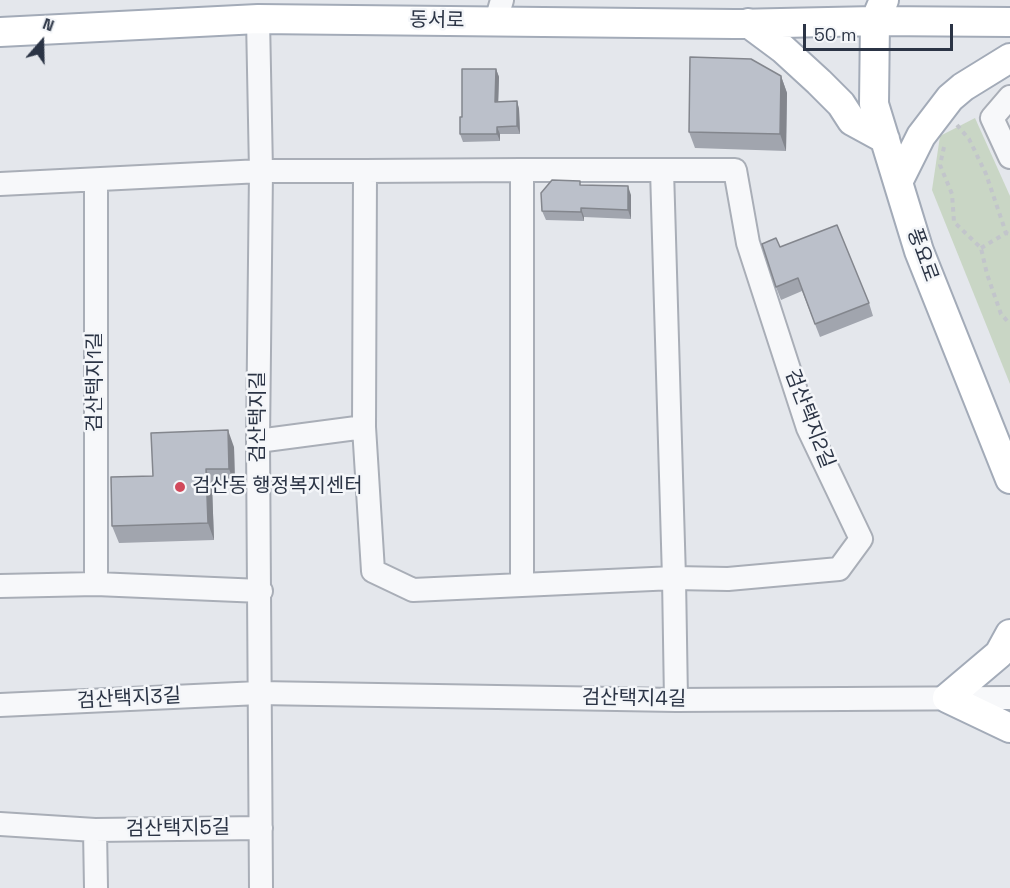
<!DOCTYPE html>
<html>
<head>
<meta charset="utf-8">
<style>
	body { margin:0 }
	#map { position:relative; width:1010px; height:888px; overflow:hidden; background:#e4e7ec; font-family:"Space Grotesk",sans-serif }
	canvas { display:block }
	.north { position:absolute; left:12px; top:12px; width:60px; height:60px; -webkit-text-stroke:4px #f4f6f9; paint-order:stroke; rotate:20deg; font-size:16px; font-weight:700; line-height:24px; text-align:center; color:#2b3445 }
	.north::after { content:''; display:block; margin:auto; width:21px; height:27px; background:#2b3445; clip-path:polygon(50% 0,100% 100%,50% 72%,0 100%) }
	.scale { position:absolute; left:803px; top:24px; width:150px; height:27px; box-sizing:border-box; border:3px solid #2b3445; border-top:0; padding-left:8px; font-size:18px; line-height:21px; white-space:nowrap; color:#2b3445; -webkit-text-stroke:4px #f4f6f9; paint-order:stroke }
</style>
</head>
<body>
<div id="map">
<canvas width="1010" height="888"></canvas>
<div class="north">N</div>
<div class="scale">50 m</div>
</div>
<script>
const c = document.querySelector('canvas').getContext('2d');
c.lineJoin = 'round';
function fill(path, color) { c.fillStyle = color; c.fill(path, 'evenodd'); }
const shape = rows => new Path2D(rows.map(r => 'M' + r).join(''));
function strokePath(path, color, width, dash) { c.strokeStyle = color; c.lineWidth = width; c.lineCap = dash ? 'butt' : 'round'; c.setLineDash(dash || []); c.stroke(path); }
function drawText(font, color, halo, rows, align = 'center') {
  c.font = font + ' "Space Grotesk","Noto Sans KR",sans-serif'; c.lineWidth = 5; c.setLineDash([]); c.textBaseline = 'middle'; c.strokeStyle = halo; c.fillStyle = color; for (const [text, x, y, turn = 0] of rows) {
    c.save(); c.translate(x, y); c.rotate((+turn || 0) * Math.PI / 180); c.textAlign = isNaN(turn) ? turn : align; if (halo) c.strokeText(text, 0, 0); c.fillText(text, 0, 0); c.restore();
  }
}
const green = shape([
	[975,118,1010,196,1010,384,932,190,940,136]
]);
const path = shape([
	[957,125,969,139,986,174,1006,233],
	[944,147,940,165,952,194,954,222,981,248,987,274,1001,314,1010,324],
	[981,248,1006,233,1010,234]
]);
const minor = shape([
	[258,19,261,171,258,441,261,888],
	[496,21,502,0],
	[1010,97,992,118,1010,157],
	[522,170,522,584],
	[662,170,674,578,676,700],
	[96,180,96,584],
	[0,184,261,171,365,171,522,170,735,170,748,243,808,428,861,539,839,569,728,579,674,578,413,590,373,571,364,427,365,171],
	[258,441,364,427],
	[0,586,96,584,261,591],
	[0,705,259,693,676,700,1010,698],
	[0,824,95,830,261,828],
	[95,830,96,888]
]);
const major = shape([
	[884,0,875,21,874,104,919,251,1010,479],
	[748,23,783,49,819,82,841,104,852,121,885,139],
	[0,32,258,19,734,24,875,21,1010,22],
	[898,182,921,136,950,98,963,87,1010,58],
	[1010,634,999,654,947,698,1010,728]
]);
const wall = shape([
	[496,69,499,77,498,102,517,101,519,109,520,134,500,134,500,141,463,142,460,134,462,117],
	[781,76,787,93,786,151,695,148,689,132],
	[582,185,631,195,631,219,584,217,584,221,546,220,542,211],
	[780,247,869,303,873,316,820,337,802,291,781,300,776,287],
	[234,447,235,485,212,486,214,540,119,543,112,526,153,476]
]);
const shadedWall = shape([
	[496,69,499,77,498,109,495,102],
	[781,76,787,93,786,151,780,134],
	[517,101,519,109,520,134,517,126],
	[497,127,500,134,500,141,497,134],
	[628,186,631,195,631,219,628,210],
	[581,208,584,217,584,221,581,212],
	[228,430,234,447,235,485,229,469],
	[206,469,212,486,214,540,208,523]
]);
const building = shape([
	[690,57,751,59,781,76,780,134,689,132,690,57],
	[462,69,496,69,495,102,517,101,517,126,497,127,497,134,460,134,460,117,462,117,462,69],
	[552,180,580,181,580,185,628,186,628,210,581,208,581,212,542,211,541,193,552,180],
	[837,225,869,303,815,324,798,278,776,287,762,244,776,238,780,247,837,225],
	[228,430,229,469,206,469,208,523,112,526,111,477,153,476,151,433,228,430]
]);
const markers = [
	[180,487,6,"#d1495b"]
];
const streetNames = [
	["동서로",437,21,1],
	["풍요로",922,255,70],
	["검산택지1길",96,382,-90],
	["검산택지길",259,417,-90],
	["검산택지2길",809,419,69],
	["검산택지3길",129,699,-3],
	["검산택지4길",634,699,1],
	["검산택지5길",178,829,-1]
];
const poiNames = [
	["검산동 행정복지센터",192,487]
];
fill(green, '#c9d6c5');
strokePath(minor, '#a9aeb7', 26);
strokePath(major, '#a3abb8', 32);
strokePath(path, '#c2c5cb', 4, [4.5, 4.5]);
strokePath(minor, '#f7f8fa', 22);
strokePath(major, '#fff', 28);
fill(wall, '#a1a5ae');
fill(shadedWall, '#83868d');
fill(building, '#bbc0ca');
strokePath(building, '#83868d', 1.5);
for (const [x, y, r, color] of markers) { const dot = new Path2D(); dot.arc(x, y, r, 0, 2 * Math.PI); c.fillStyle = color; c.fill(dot); strokePath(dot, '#f4f6f9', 2); }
drawText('20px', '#2b3445', '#f4f6f9', streetNames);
drawText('20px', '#2b3445', '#f4f6f9', poiNames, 'left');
</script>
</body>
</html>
